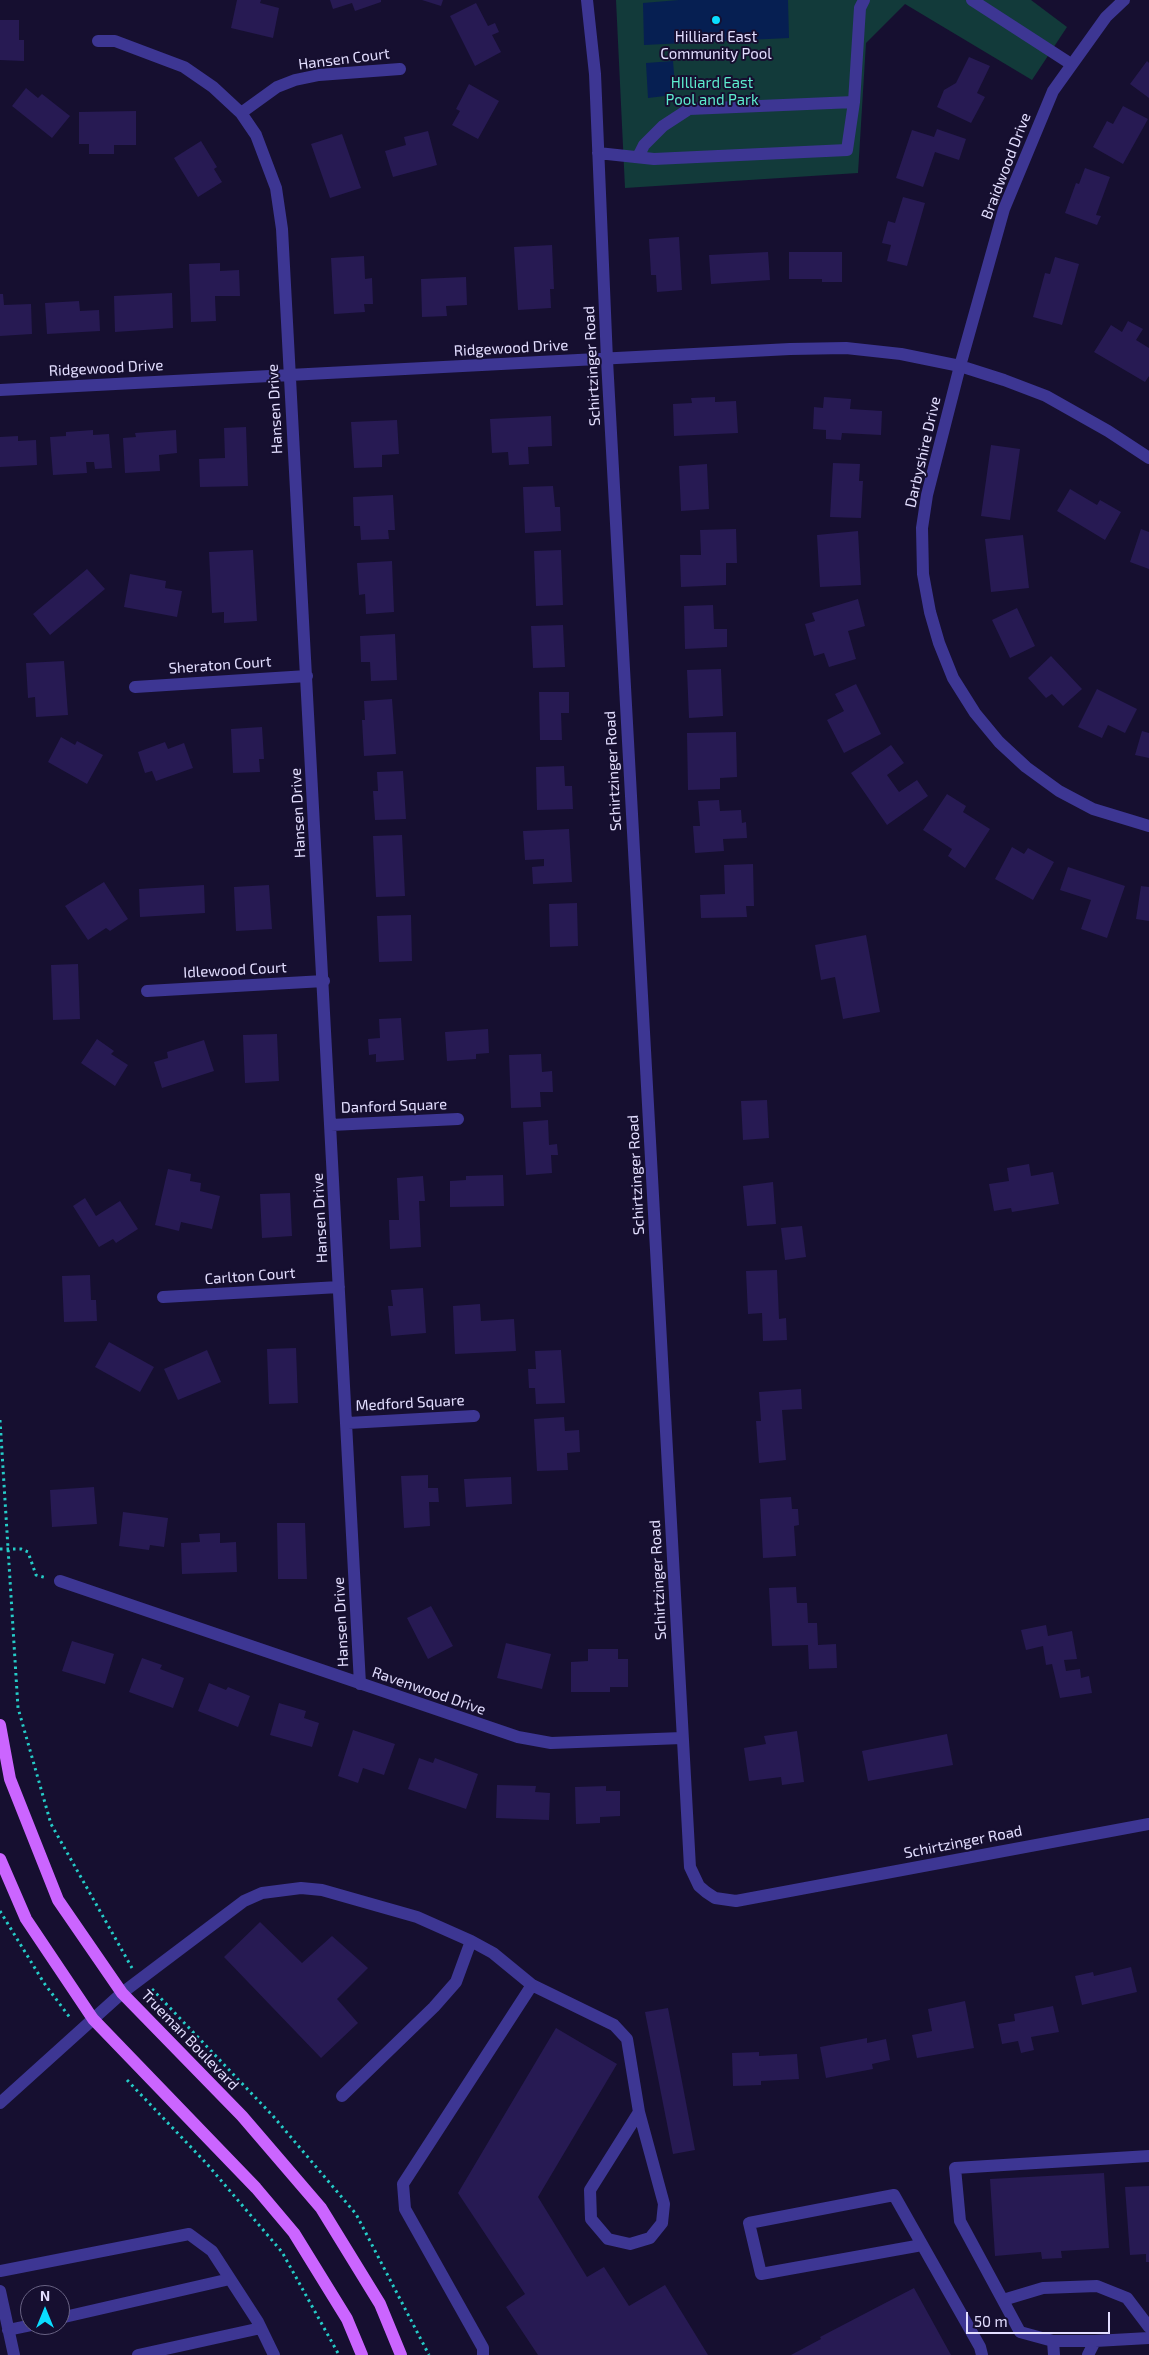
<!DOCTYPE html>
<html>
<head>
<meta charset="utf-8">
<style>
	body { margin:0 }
	#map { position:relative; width:1149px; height:2355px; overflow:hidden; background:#160f30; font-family:"Exo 2",sans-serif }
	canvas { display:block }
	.north { position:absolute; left:20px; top:2285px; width:50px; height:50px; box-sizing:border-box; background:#160f30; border:1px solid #686283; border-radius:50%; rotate:0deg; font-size:14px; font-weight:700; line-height:20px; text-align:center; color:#e3deff }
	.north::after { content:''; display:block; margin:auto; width:18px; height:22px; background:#0adeff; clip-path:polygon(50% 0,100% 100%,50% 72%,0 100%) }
	.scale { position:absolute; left:966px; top:2312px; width:144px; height:22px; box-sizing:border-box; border:2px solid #e3deff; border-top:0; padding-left:6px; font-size:15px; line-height:18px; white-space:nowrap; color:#e3deff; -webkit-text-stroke:4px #160f30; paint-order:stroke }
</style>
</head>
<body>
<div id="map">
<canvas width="1149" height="2355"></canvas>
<div class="north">N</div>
<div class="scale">50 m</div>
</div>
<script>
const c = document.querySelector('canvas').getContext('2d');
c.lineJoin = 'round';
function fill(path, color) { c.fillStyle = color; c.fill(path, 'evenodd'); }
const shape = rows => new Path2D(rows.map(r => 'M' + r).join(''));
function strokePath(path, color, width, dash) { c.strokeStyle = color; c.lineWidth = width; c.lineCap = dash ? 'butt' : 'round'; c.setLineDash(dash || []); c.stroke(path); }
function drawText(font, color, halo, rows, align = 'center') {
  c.font = font + ' "Exo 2",sans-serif'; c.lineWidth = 4; c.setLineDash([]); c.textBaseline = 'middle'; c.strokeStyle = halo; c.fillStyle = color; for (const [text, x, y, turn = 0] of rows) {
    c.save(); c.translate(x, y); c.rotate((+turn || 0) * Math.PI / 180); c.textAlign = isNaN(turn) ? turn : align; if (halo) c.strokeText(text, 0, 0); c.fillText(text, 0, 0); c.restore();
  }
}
const green = shape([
	[616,0,1031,0,1067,27,1032,80,905,4,866,43,858,173,625,188]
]);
const water = shape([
	[679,0,788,0,789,38,644,45,643,3],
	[673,61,675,86,665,96,648,98,646,63]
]);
const building = shape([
	[237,0,261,0,260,3,279,8,273,38,231,28],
	[330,0,381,0,381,2,355,11,352,3,333,9],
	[422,0,443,0,441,6],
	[476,3,488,26,495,23,499,32,492,35,501,52,475,66,450,16],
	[0,20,19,20,19,40,24,40,24,61,0,60],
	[969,57,990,66,977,93,985,97,971,123,937,107,944,90,956,83],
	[1147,61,1149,63,1149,98,1130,84],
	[469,84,499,101,478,139,452,125,460,111,456,109],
	[26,88,38,98,42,94,70,116,52,138,12,106],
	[1123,106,1148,119,1123,164,1093,147,1107,121,1113,124],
	[136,111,136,145,114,145,114,154,89,154,89,144,79,144,79,112],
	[937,129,966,139,959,160,935,152,923,187,896,178,912,130,934,137],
	[428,131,437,165,393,177,385,151,406,145,404,137],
	[342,134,361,188,330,198,311,144],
	[201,141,217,167,214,169,222,182,198,197,174,158],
	[1085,168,1110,177,1096,215,1101,216,1097,225,1065,213,1076,183,1079,184],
	[903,197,925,203,907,266,887,261,891,245,882,243,888,221,895,223],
	[679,237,682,290,657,292,656,275,651,275,649,239],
	[552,245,554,289,550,289,551,308,518,310,514,247],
	[768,252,770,280,711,284,709,255],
	[789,252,842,252,842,282,822,282,822,279,789,279],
	[364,256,365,279,372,278,373,304,364,304,365,312,334,314,331,258],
	[1055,257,1079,264,1062,325,1033,317,1045,273,1050,274],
	[220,263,220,271,239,270,240,296,215,296,216,321,191,322,189,264],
	[466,277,467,305,446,306,447,316,422,317,421,279],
	[172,293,173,328,115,332,114,296],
	[0,294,3,294,4,305,31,304,32,334,0,336],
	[79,301,80,311,99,310,100,331,47,334,45,303],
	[1128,321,1143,329,1136,340,1149,348,1149,376,1145,382,1094,352,1111,325,1122,332],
	[715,397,715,402,736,401,738,433,674,436,673,404,692,403,691,398],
	[824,397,851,399,850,409,882,411,881,435,842,433,841,440,826,439,826,430,813,429,814,407,823,408],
	[551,416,552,446,528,447,529,464,509,465,508,452,492,453,490,419],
	[397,420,399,454,382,455,382,467,354,468,351,422],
	[246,427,248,486,200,487,199,459,225,458,224,428],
	[93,430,93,435,109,434,112,468,95,469,94,462,86,462,87,473,53,475,50,437,66,436,66,432],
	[176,430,177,453,159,455,160,471,125,473,123,438,136,437,135,433],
	[18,436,18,441,36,440,37,465,0,467,0,437],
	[991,445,1020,449,1010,520,981,516],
	[833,463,860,464,859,481,863,481,861,518,830,517],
	[707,464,709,509,681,511,679,466],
	[553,486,555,507,560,507,561,531,525,533,523,487],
	[1070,489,1097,505,1100,500,1121,512,1105,540,1057,511],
	[393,495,395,530,388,530,389,539,361,540,360,526,354,526,353,497],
	[736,529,737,563,726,563,726,585,681,587,680,555,701,555,700,530],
	[1141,529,1149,532,1149,569,1130,562],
	[858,531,861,585,820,587,817,535],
	[1023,535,1029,588,991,592,985,539],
	[253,550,257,621,224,623,224,612,212,613,209,552],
	[561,550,563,605,536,606,534,551],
	[392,561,394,612,366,614,365,594,359,595,357,563],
	[87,569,105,589,50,635,33,614],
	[130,574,166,581,165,588,182,591,177,617,124,607],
	[858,599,865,626,848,631,856,659,829,667,824,653,814,656,805,624,815,621,812,613],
	[713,605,714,629,727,629,727,647,685,649,684,606],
	[1017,608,1035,646,1010,658,992,620],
	[563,625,565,667,533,668,531,626],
	[395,634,397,680,371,681,370,662,361,662,360,636],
	[1051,656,1082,689,1063,706,1052,694,1046,698,1028,678],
	[64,661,68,715,36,717,35,697,28,698,26,663],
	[721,669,723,716,689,718,687,670],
	[856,684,881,734,844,753,827,720,844,711,835,694],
	[1097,689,1137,709,1125,733,1108,725,1102,738,1078,727],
	[539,692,569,692,569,713,561,713,562,740,540,740],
	[392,699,396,754,364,756,362,720,365,720,364,701],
	[262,727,264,759,259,759,260,772,233,773,231,729],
	[1142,731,1149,733,1149,758,1135,755],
	[736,732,737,777,720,778,720,789,688,790,687,733],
	[61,737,75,745,77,741,103,755,87,784,48,762],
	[165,742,168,749,184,743,193,768,156,781,152,771,145,773,138,752],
	[891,745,904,763,887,775,899,792,917,780,928,796,887,825,851,773],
	[564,766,565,786,572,786,573,809,537,810,536,767],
	[403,771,406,819,375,820,373,791,378,791,377,772],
	[947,794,966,806,963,812,990,829,965,868,948,856,952,849,923,830],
	[719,800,720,811,741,810,742,823,746,822,747,838,723,839,724,851,695,853,693,826,700,826,698,801],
	[569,829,572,882,533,884,532,867,544,866,544,859,525,860,523,831],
	[402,835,405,896,376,897,373,836],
	[1012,847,1024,854,1028,848,1054,862,1033,900,995,879],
	[753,864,754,906,746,906,747,917,701,918,700,895,725,894,724,865],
	[1068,867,1125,886,1107,938,1081,929,1091,900,1060,890],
	[104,882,128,919,110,931,106,928,88,940,65,906],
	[204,885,205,913,140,917,139,889],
	[269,885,272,929,236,931,234,887],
	[1141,886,1149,887,1149,921,1136,919],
	[577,903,578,946,550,947,549,904],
	[411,915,412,961,379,962,377,916],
	[866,935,880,1012,843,1019,835,977,821,980,815,945],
	[78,964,80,1019,53,1020,51,965],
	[401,1018,404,1060,376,1062,376,1054,369,1055,368,1039,380,1038,379,1019],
	[488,1029,489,1053,476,1054,476,1059,447,1061,445,1032],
	[277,1034,279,1081,245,1083,243,1035],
	[97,1039,114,1051,111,1054,128,1065,115,1086,81,1063],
	[204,1040,214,1071,162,1088,154,1062,168,1058,167,1052],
	[541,1054,542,1072,552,1071,553,1092,540,1092,541,1107,511,1108,509,1055],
	[767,1100,769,1138,743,1140,741,1101],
	[548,1120,549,1145,557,1144,558,1155,551,1155,552,1173,526,1175,523,1122],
	[1029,1164,1031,1176,1053,1172,1059,1204,1012,1212,1011,1208,994,1211,989,1184,1009,1181,1007,1168],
	[168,1169,191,1174,190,1181,201,1183,200,1191,220,1196,212,1229,181,1222,179,1231,155,1225],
	[503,1175,504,1206,450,1207,450,1181,466,1180,466,1176],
	[423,1176,425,1201,419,1201,421,1247,390,1249,389,1220,399,1220,397,1178],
	[773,1182,776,1224,747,1226,743,1186],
	[290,1193,292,1236,262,1238,260,1194],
	[85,1198,96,1216,120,1201,138,1229,116,1243,113,1239,99,1247,73,1206],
	[802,1226,806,1257,785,1260,781,1228],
	[777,1270,779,1319,786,1318,787,1340,763,1341,762,1313,748,1314,746,1271],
	[90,1275,91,1300,96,1300,97,1321,64,1322,62,1276],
	[423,1288,426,1333,391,1336,388,1306,393,1306,391,1290],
	[480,1304,481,1321,514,1319,516,1351,455,1354,453,1306],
	[109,1342,154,1367,140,1392,95,1367],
	[296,1348,298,1403,269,1404,267,1349],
	[207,1350,221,1382,178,1400,164,1369],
	[561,1350,565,1403,536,1404,535,1388,529,1388,528,1369,536,1369,535,1351],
	[801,1389,802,1409,782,1410,786,1460,759,1463,756,1421,761,1421,759,1392],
	[564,1417,565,1431,579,1430,580,1452,567,1453,568,1470,537,1471,534,1419],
	[428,1475,428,1488,438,1488,439,1502,429,1502,430,1526,404,1528,401,1476],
	[511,1477,512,1504,466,1507,464,1479],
	[94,1487,97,1524,52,1527,50,1490],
	[791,1497,792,1509,798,1509,799,1525,794,1526,796,1556,763,1558,760,1499],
	[123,1512,168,1518,164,1547,150,1545,149,1550,119,1546],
	[277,1523,305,1523,307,1579,278,1579],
	[220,1533,220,1543,236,1542,237,1572,182,1574,181,1543,200,1542,199,1534],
	[796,1587,797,1603,807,1603,808,1623,817,1623,818,1645,836,1644,837,1668,809,1669,808,1645,772,1646,769,1588],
	[431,1606,453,1646,428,1659,407,1618],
	[1046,1625,1048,1636,1072,1631,1077,1659,1064,1660,1066,1671,1080,1669,1081,1678,1089,1676,1092,1693,1060,1698,1052,1664,1046,1665,1043,1646,1026,1650,1021,1630],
	[72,1641,114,1654,105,1684,62,1671],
	[506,1643,551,1654,542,1689,497,1678],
	[588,1649,618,1649,618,1659,628,1659,628,1687,610,1687,610,1692,571,1692,571,1662,588,1661],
	[142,1658,162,1665,160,1669,184,1678,173,1708,129,1692],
	[209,1683,226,1690,228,1687,250,1696,238,1727,198,1711],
	[279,1703,306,1711,304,1718,319,1723,312,1747,270,1735],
	[353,1730,395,1744,384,1775,363,1768,358,1783,338,1776],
	[797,1731,804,1782,782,1785,781,1777,749,1781,744,1748,766,1744,764,1736],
	[947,1734,953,1765,868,1781,862,1751],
	[419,1758,433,1763,435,1758,478,1774,466,1809,408,1789],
	[497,1785,536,1786,535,1792,550,1793,549,1820,496,1818],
	[606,1786,606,1791,620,1791,620,1816,600,1817,600,1823,576,1824,575,1787],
	[260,1922,302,1963,332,1936,368,1968,337,1999,358,2023,321,2058,224,1957],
	[1131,1967,1137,1992,1082,2005,1075,1976,1093,1972,1094,1976],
	[965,2001,974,2048,917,2058,912,2035,932,2031,928,2009],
	[1053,2006,1059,2032,1031,2037,1034,2050,1021,2053,1018,2041,1002,2044,998,2024,1015,2021,1014,2014],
	[668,2008,695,2150,673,2154,645,2012],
	[556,2028,617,2064,538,2197,587,2277,604,2267,629,2306,665,2285,708,2355,538,2355,506,2307,525,2294,458,2193],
	[867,2038,867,2043,886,2039,890,2060,872,2064,873,2069,826,2078,820,2047],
	[759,2052,759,2056,797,2054,799,2079,761,2081,761,2085,733,2086,732,2053],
	[1104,2173,1109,2248,1061,2251,1062,2258,1042,2259,1041,2252,995,2256,990,2179],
	[1149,2186,1149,2262,1146,2262,1146,2254,1130,2255,1125,2187],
	[914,2288,951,2355,791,2355,821,2339,820,2337]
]);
const path = shape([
	[0,1420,18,1708,51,1824,132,1968],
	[0,1549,21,1549,28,1552,36,1575,47,1578],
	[0,1911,44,1983,71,2019],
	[152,1989,273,2116,356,2214,429,2355],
	[127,2080,207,2164,282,2252,339,2355]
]);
const minor = shape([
	[587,0,595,74,607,360,690,1867,699,1886,706,1892,715,1898,736,1901,1149,1824],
	[972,0,1071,64],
	[1124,0,1106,17,1053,91,1004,209,960,366,927,495,922,528,923,574,930,612,939,643,953,678,975,713,999,742,1026,767,1059,791,1093,809,1149,826],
	[98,41,115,41,184,67,213,87,241,113,256,135,276,188,282,229,360,1684],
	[241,113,277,87,295,80,319,75,400,69],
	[598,153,654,159,847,150,854,102,860,8,864,0],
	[638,157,644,145,663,126,689,109,854,102],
	[0,390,790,349,846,348,901,354,960,366,1004,380,1046,396,1108,431,1149,458],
	[135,687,307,676],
	[147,991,324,981],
	[331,1125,458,1119],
	[163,1297,339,1287],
	[348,1423,474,1416],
	[60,1581,518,1737,551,1743,682,1738],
	[532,1985,614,2025,627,2039,639,2112,664,2204,662,2223,650,2238,630,2244,608,2239,591,2219,590,2190,639,2112],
	[342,2096,434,2007,456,1982,471,1941],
	[0,2103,122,1993,244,1901,262,1893,301,1888,322,1890,417,1917,471,1941,493,1953,532,1985,403,2184,405,2209,483,2348,483,2355],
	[922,2245,761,2274,749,2223,894,2195,980,2347,982,2355],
	[0,2271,189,2234,212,2251,258,2322,274,2355],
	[0,2291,14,2355],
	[1003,2300,1043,2288,1097,2286,1127,2298,1149,2327],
	[60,2318,230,2279],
	[8,2330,32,2325],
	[1053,2341,1095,2341],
	[138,2355,261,2328],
	[1054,2355,1053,2341,1020,2332,960,2221,955,2168,1149,2156],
	[1088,2355,1095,2341,1149,2338]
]);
const major = shape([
	[0,1725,10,1779,58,1900,122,1993,242,2116,321,2208,380,2304,401,2355],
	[0,1859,26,1919,93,2019,256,2188,294,2233,347,2319,362,2355]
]);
const markers = [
	[716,20,5,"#0adeff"]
];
const poiNames = [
	["Hilliard East",716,37],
	["Community Pool",716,54]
];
const streetNames = [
	["Hansen Court",344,59,-7],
	["Braidwood Drive",1006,166,-69],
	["Ridgewood Drive",511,348,-3],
	["Schirtzinger Road",592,366,-93],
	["Ridgewood Drive",106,368,-3],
	["Hansen Drive",275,409,-93],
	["Darbyshire Drive",923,452,-77],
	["Sheraton Court",220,665,-4],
	["Schirtzinger Road",613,771,-93],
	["Hansen Drive",298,813,-93],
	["Idlewood Court",235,970,-3],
	["Danford Square",394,1106,-2],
	["Schirtzinger Road",636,1175,-93],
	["Hansen Drive",320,1218,-93],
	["Carlton Court",250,1276,-4],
	["Medford Square",410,1403,-3],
	["Schirtzinger Road",658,1580,-93],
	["Hansen Drive",341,1622,-93],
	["Ravenwood Drive",429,1691,19],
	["Schirtzinger Road",963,1842,-11],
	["Trueman Boulevard",190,2040,46]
];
const parkNames = [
	["HIlliard East",712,83],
	["Pool and Park",712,100]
];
fill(green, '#123a3a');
fill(water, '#061f52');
fill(building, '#271a53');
strokePath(path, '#25ccc8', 3, [2.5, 4]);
strokePath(minor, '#3d3693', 12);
strokePath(major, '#cb65ff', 12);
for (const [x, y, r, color] of markers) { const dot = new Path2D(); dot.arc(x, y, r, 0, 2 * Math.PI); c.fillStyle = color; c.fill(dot); strokePath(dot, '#160f30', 2); }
drawText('15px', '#e3deff', '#160f30', poiNames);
drawText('15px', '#e3deff', '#160f30', streetNames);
drawText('15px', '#5decce', '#160f30', parkNames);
</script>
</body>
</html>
